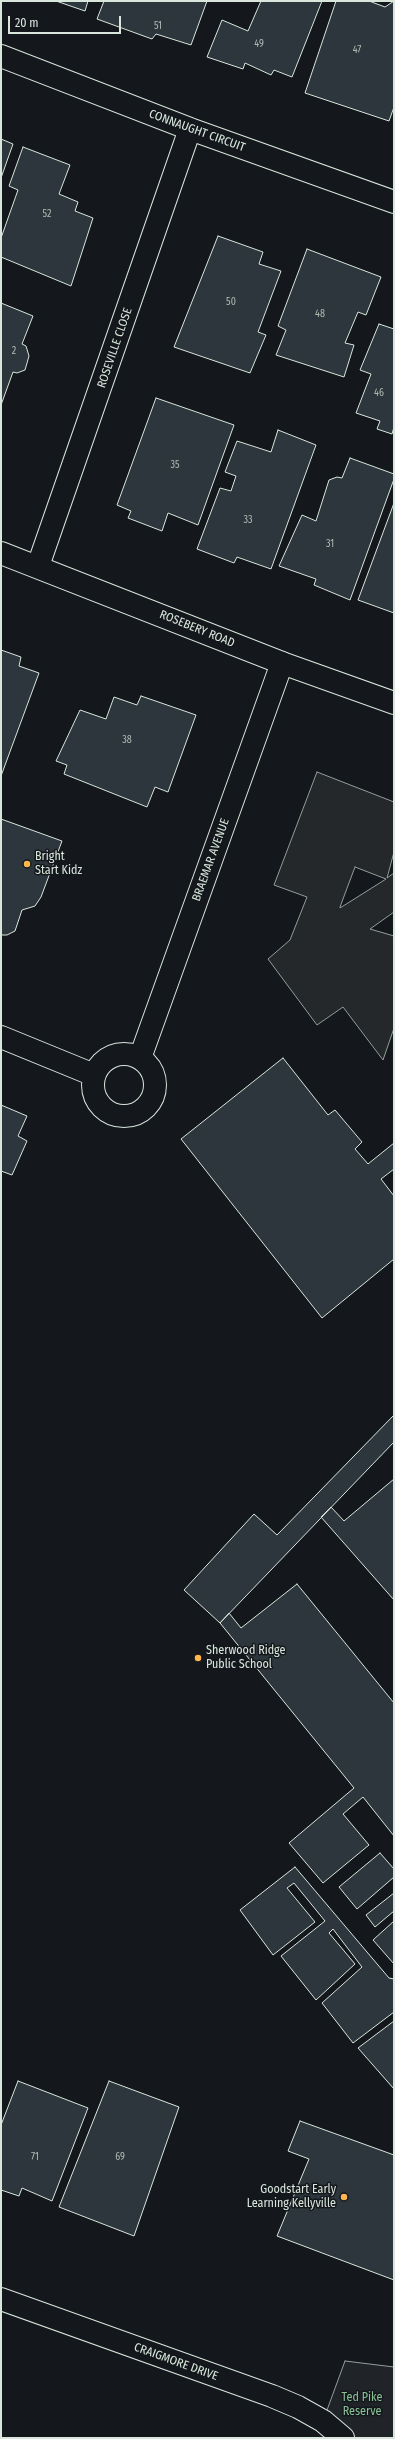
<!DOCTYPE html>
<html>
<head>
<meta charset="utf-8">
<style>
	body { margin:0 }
	#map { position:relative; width:395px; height:2439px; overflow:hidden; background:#14181c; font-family:"Fira Sans Condensed",sans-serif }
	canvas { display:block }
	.frame { position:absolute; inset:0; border:2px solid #d8e6dc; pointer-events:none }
	.scale { position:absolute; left:8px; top:16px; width:113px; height:18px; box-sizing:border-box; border:2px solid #d8e6dc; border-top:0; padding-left:5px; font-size:12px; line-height:14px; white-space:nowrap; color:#d8e6dc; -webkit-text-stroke:3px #14181c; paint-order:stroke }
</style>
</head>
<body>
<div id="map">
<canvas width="395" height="2439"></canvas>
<div class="frame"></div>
<div class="scale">20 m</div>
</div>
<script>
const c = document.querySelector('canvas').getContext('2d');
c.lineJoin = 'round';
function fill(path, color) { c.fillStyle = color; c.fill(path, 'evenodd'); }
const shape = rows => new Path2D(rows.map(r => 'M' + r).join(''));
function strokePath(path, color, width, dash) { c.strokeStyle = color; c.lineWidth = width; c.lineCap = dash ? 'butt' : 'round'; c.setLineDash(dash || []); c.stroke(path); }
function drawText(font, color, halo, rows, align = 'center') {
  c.font = font + ' "Fira Sans Condensed",sans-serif'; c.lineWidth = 3; c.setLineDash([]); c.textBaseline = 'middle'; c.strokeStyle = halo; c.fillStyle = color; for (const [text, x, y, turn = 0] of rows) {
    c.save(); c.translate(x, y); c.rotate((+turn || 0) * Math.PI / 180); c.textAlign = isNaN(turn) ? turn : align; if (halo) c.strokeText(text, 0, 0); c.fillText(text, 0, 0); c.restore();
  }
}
const green = shape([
	[345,2361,394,2367,394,2438,343,2438,323,2421,345,2361]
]);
const parking = shape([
	[317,772,394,802,394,852,387,878,394,873,394,912,370,929,394,936,394,1028,383,1060,343,1007,317,1025,268,959,290,940,307,897,274,885,317,772],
	[355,867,386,879,340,908,340,907,355,867]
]);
const building = shape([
	[56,1,88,1,85,11,56,1],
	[104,1,207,1,191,45,156,34,152,39,97,19,104,1],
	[261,1,322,1,292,77,274,70,271,75,245,63,243,69,207,57,222,20,248,31,261,1],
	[336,1,369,1,385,7,394,1,394,107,389,121,305,93,336,1],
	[1,139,13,144,1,178,1,139],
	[23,147,70,165,59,194,78,202,75,211,93,218,71,286,1,257,1,238,18,190,9,186,23,147],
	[218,236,263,252,259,264,281,271,258,332,266,335,250,373,174,347,218,236],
	[307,249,381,277,366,315,358,312,345,343,354,345,344,377,276,355,286,330,278,326,307,249],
	[1,303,33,316,22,344,26,346,29,356,25,370,17,373,13,372,1,405,1,303],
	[379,324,394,329,394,427,392,434,377,429,380,421,356,413,371,374,360,370,379,324],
	[156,398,234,425,198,525,168,513,162,531,128,518,131,511,117,505,156,398],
	[278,430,316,445,271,569,237,557,234,563,197,549,220,488,231,491,236,476,225,472,237,441,271,452,278,430],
	[350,458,394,474,394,479,350,600,314,585,316,579,279,566,302,515,316,521,329,480,337,477,342,478,350,458],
	[394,503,394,613,358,600,394,503],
	[1,650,21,657,19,666,39,673,1,776,1,650],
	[141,696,196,715,168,792,155,787,147,807,64,774,67,765,56,761,80,710,106,719,114,697,137,705,141,696],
	[1,819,62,841,41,897,35,906,22,910,15,931,7,935,1,935,1,819],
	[283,1058,328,1115,335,1110,362,1142,355,1149,368,1164,394,1143,394,1169,381,1179,394,1196,394,1259,322,1318,181,1139,283,1058],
	[1,1105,27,1116,18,1136,27,1141,12,1175,1,1171,1,1105],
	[394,1415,394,1442,220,1623,184,1590,254,1514,277,1535,394,1415],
	[394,1479,394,1600,321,1517,331,1507,344,1521,394,1479],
	[297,1584,394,1703,394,1836,363,1797,343,1814,369,1845,323,1883,289,1843,354,1788,220,1623,229,1613,241,1628,297,1584],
	[380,1853,394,1869,394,1877,357,1909,339,1887,380,1853],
	[295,1867,389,1978,394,1979,394,2012,353,2043,322,2003,362,1967,333,1929,329,1933,355,1964,316,2000,281,1956,325,1921,294,1883,287,1888,315,1922,273,1955,240,1910,295,1867],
	[394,1893,394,1911,375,1927,366,1915,394,1893],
	[394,1921,394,1964,373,1940,394,1921],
	[394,2021,394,2089,358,2048,394,2021],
	[18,2081,88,2108,52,2201,22,2188,19,2196,1,2190,1,2125,18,2081],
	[109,2081,179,2107,134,2236,59,2207,109,2081],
	[300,2121,394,2155,394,2280,277,2236,309,2159,288,2151,300,2121]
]);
const street = shape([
	[1,56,190,129,394,202],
	[38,566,190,129],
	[1,1037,94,1075],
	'93 1085a31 31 0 1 1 62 0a31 31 0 1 1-62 0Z',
	[140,1058,282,663],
	[1,2299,272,2396,298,2407,323,2421,343,2438]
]);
const secondary = shape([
	[1,553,282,663,394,703]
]);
const markers = [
	[27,864,4,"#ffb74d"],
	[198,1658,4,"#ffb74d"],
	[344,2197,4,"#ffb74d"]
];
const numberNames = [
	["51",158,26],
	["49",259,44],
	["47",357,50],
	["52",47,214],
	["50",231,302],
	["48",320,314],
	["2",14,351],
	["46",379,393],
	["35",175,465],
	["33",248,520],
	["31",330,544],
	["38",127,740],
	["71",35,2157],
	["69",120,2157]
];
const streetNames = [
	["CONNAUGHT CIRCUIT",197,131,20],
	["ROSEVILLE CLOSE",115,348,-71],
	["ROSEBERY ROAD",197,629,22],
	["BRAEMAR AVENUE",211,860,-70],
	["CRAIGMORE DRIVE",176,2362,20]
];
const poiNames = [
	["Bright",35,857],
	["Start Kidz",35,871],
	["Sherwood Ridge",206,1651],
	["Public School",206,1665],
	["Goodstart Early",336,2190,"right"],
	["Learning Kellyville",336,2204,"right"]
];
const parkNames = [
	["Ted Pike",362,2398],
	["Reserve",362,2412]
];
fill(green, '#202428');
strokePath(green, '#939e99', 1);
fill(parking, '#24282b');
strokePath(parking, '#939e99', 1);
fill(building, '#2c363c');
strokePath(building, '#d8e6dc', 1);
strokePath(street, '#d8e6dc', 24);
strokePath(secondary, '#d8e6dc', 24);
strokePath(street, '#14181c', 22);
strokePath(secondary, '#14181c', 22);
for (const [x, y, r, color] of markers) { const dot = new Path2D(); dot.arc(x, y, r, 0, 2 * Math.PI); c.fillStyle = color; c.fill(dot); strokePath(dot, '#14181c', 1.5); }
drawText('10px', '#adbab4', null, numberNames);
drawText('12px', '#d8e6dc', '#14181c', streetNames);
drawText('12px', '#d8e6dc', '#14181c', poiNames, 'left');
drawText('12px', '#8ac095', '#14181c', parkNames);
</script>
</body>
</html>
